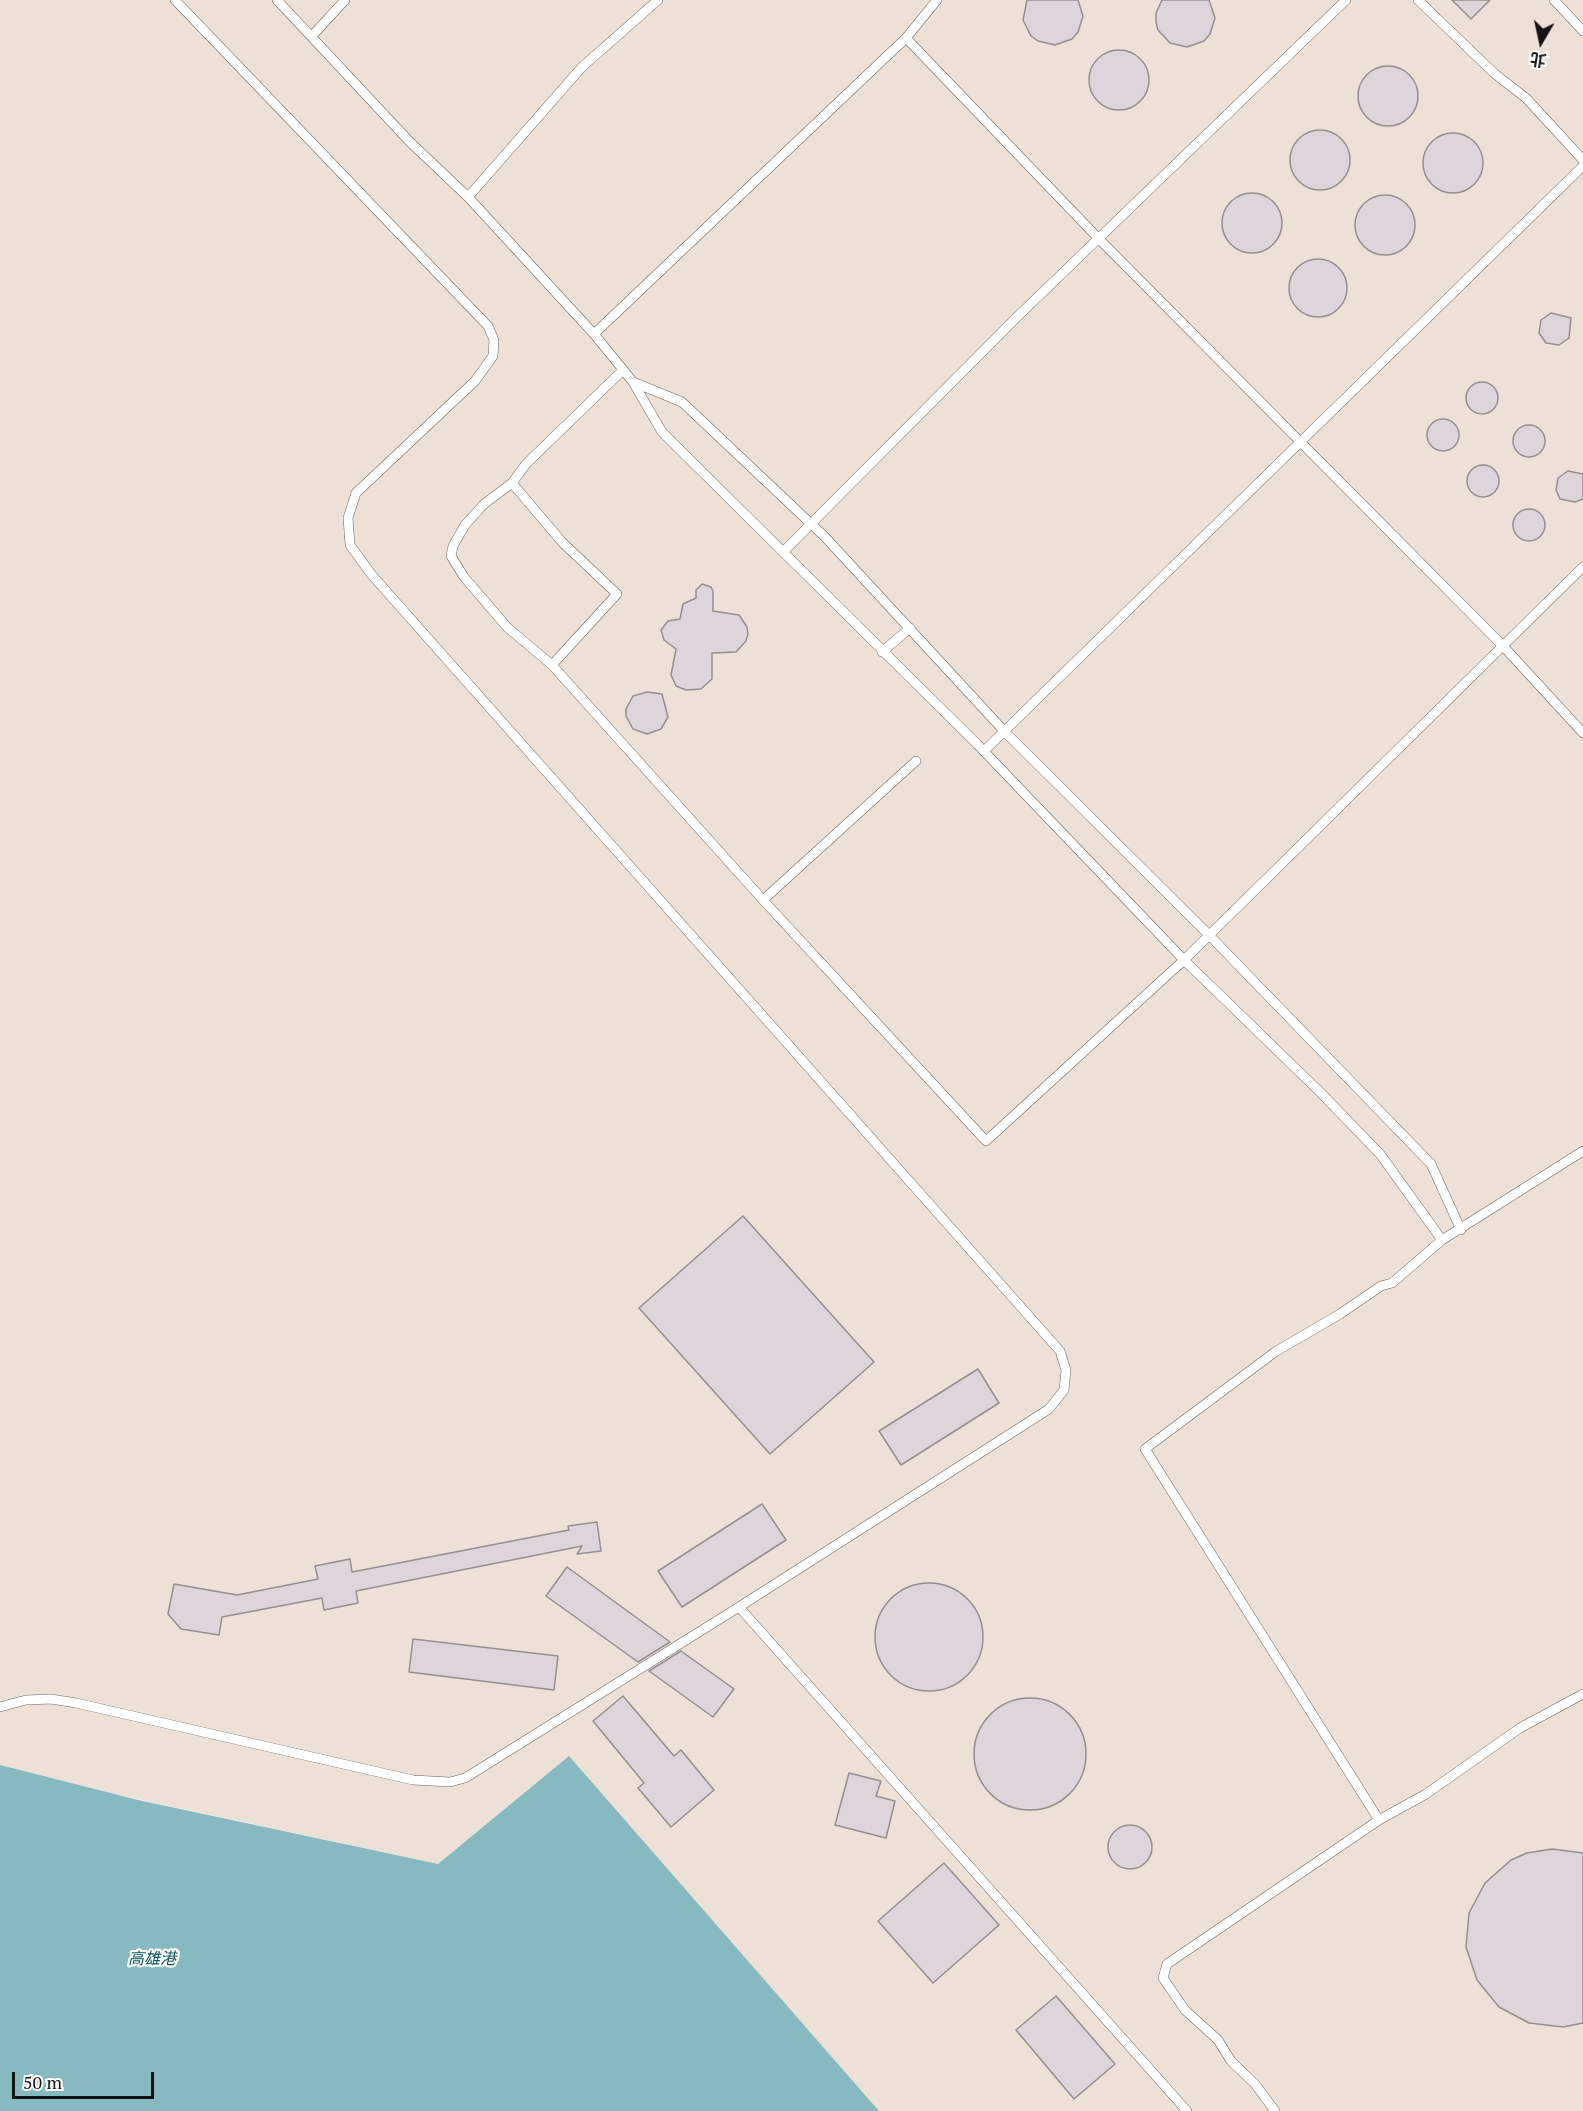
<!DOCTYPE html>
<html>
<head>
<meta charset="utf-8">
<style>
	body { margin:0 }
	#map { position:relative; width:1583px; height:2111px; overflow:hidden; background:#f6efea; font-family:"PT Serif","Noto Sans TC",serif }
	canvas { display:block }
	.north { position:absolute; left:1511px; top:12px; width:60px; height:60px; -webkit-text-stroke:4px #fff; paint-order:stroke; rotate:189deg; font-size:16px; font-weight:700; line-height:24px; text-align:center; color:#151311 }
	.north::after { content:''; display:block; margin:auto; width:21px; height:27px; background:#151311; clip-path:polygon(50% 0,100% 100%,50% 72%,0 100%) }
	.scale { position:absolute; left:12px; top:2072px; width:142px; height:27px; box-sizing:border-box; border:3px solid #151311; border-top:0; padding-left:8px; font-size:18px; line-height:21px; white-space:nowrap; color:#151311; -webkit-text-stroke:4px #fff; paint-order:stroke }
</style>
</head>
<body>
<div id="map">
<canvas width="1583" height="2111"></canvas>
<div class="north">北</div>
<div class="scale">50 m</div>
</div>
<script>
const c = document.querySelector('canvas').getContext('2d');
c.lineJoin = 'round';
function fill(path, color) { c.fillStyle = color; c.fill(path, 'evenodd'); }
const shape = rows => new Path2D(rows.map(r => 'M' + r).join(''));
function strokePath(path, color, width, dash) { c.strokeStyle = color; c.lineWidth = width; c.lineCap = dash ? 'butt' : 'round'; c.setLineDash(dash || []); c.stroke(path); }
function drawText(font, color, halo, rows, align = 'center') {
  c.font = font + ' "PT Serif","Noto Sans TC",serif'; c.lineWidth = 4.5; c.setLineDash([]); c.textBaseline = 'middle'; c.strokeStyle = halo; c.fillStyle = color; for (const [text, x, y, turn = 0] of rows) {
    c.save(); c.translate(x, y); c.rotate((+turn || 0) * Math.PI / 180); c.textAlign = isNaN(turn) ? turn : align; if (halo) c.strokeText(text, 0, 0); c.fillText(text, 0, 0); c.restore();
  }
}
const built = shape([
	[0,0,1583,0,1583,2111,879,2111,569,1756,438,1864,0,1769]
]);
const water = shape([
	[569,1756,879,2111,0,2111,0,1765,138,1800,438,1864]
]);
const building = shape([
	[1027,0,1078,0,1083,16,1078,32,1072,39,1055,45,1038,41,1031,36,1023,20,1027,0],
	[1162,0,1209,0,1215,18,1210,34,1204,41,1187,47,1170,43,1158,30,1156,22,1156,13,1162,0],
	[1452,0,1490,0,1471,19,1452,0],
	'1089 80a30 30 0 1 1 60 0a30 30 0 1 1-60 0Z',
	'1358 96a30 30 0 1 1 60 0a30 30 0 1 1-60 0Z',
	'1290 160a30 30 0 1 1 60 0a30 30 0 1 1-60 0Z',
	'1423 163a30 30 0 1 1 60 0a30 30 0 1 1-60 0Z',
	'1222 223a30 30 0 1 1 60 0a30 30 0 1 1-60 0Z',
	'1355 225a30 30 0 1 1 60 0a30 30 0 1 1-60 0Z',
	'1289 288a29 29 0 1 1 58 0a29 29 0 1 1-58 0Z',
	[1551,313,1571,318,1569,338,1559,345,1546,343,1539,333,1541,320,1551,313],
	'1466 398a16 16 0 1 1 32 0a16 16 0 1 1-32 0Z',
	'1427 435a16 16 0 1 1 32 0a16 16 0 1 1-32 0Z',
	'1513 441a16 16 0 1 1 32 0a16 16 0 1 1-32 0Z',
	'1467 481a16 16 0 1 1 32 0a16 16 0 1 1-32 0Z',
	[1568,471,1583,474,1583,499,1575,502,1560,499,1556,490,1558,478,1568,471],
	'1513 525a16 16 0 1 1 32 0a16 16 0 1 1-32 0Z',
	[702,584,711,587,713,591,713,611,739,615,747,627,748,634,746,641,736,652,712,653,712,679,701,689,686,690,676,686,671,675,676,649,664,640,661,630,668,621,680,619,683,604,696,598,696,590,702,584],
	[647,692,662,694,668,717,661,729,647,734,633,729,626,716,626,709,633,696,647,692],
	[743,1216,874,1362,770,1454,639,1308,743,1216],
	[978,1369,999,1403,901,1465,879,1431,978,1369],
	[762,1504,786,1540,682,1607,658,1571,762,1504],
	[597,1522,601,1551,577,1554,582,1546,356,1591,358,1603,324,1610,322,1598,222,1617,219,1635,181,1629,168,1614,174,1584,237,1595,318,1579,315,1566,350,1559,352,1572,569,1530,568,1526,597,1522],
	[567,1567,670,1642,638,1662,546,1596,567,1567],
	'875 1637a54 54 0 1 1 108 0a54 54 0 1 1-108 0Z',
	[413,1639,558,1656,554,1690,409,1672,413,1639],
	[681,1651,734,1689,713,1717,649,1671,681,1651],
	[623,1696,674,1756,681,1750,714,1790,671,1827,638,1788,644,1783,593,1721,623,1696],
	'974 1754a56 56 0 1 1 112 0a56 56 0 1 1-112 0Z',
	[849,1773,881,1781,876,1796,895,1801,886,1838,835,1825,849,1773],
	'1108 1847a22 22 0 1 1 44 0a22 22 0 1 1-44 0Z',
	[1552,1849,1583,1853,1583,2023,1563,2027,1529,2023,1499,2007,1477,1980,1466,1947,1469,1913,1485,1883,1511,1860,1527,1853,1552,1849],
	[944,1863,999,1925,933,1983,878,1921,944,1863],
	[1056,1996,1115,2064,1074,2099,1016,2030,1056,1996]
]);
const service = shape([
	[175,0,488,326,494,340,493,356,475,381,356,493,348,518,350,545,371,574,1060,1351,1066,1370,1064,1390,1049,1409,739,1607],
	[277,0,410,142,468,197,594,334,633,382],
	[1418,0,1495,74,1526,98,1583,160],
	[1554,0,1583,31],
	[312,36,345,0],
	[906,38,1099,239,1503,646,1583,733],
	[468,197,582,67,658,0],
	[594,334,906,38,937,0],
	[623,370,526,464,512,483,484,504,465,525,453,546,451,556,464,577,507,627,552,665,763,900,986,1141,1184,960,1583,567],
	[512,483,562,542,617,594,552,665],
	[784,551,1017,317,1346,0],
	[882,652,910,628],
	[984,751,1583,166],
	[763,900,916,761],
	[1442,1240,1380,1154,1321,1093,1184,960,977,744,662,432,633,382,682,402,825,537,1005,732,1209,935,1431,1164,1461,1230],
	[0,1707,26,1700,51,1699,76,1703,413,1780,450,1782,465,1778,478,1770,739,1607,1187,2111],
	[1379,1820,1145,1449,1275,1352,1340,1314,1381,1286,1392,1283,1442,1240,1583,1151],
	[1275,2111,1255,2084,1231,2061,1218,2040,1185,2010,1163,1978,1167,1964,1379,1820,1426,1794,1520,1728,1583,1694]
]);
const waterNames = [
	["高雄港",152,1959]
];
fill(built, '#ede0d6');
fill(water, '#86b9c0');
fill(building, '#ddd5d9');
strokePath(building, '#968f92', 1.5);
strokePath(service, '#6d6863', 10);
strokePath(service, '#fff', 9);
drawText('italic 16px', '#0a565e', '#fff', waterNames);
</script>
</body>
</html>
